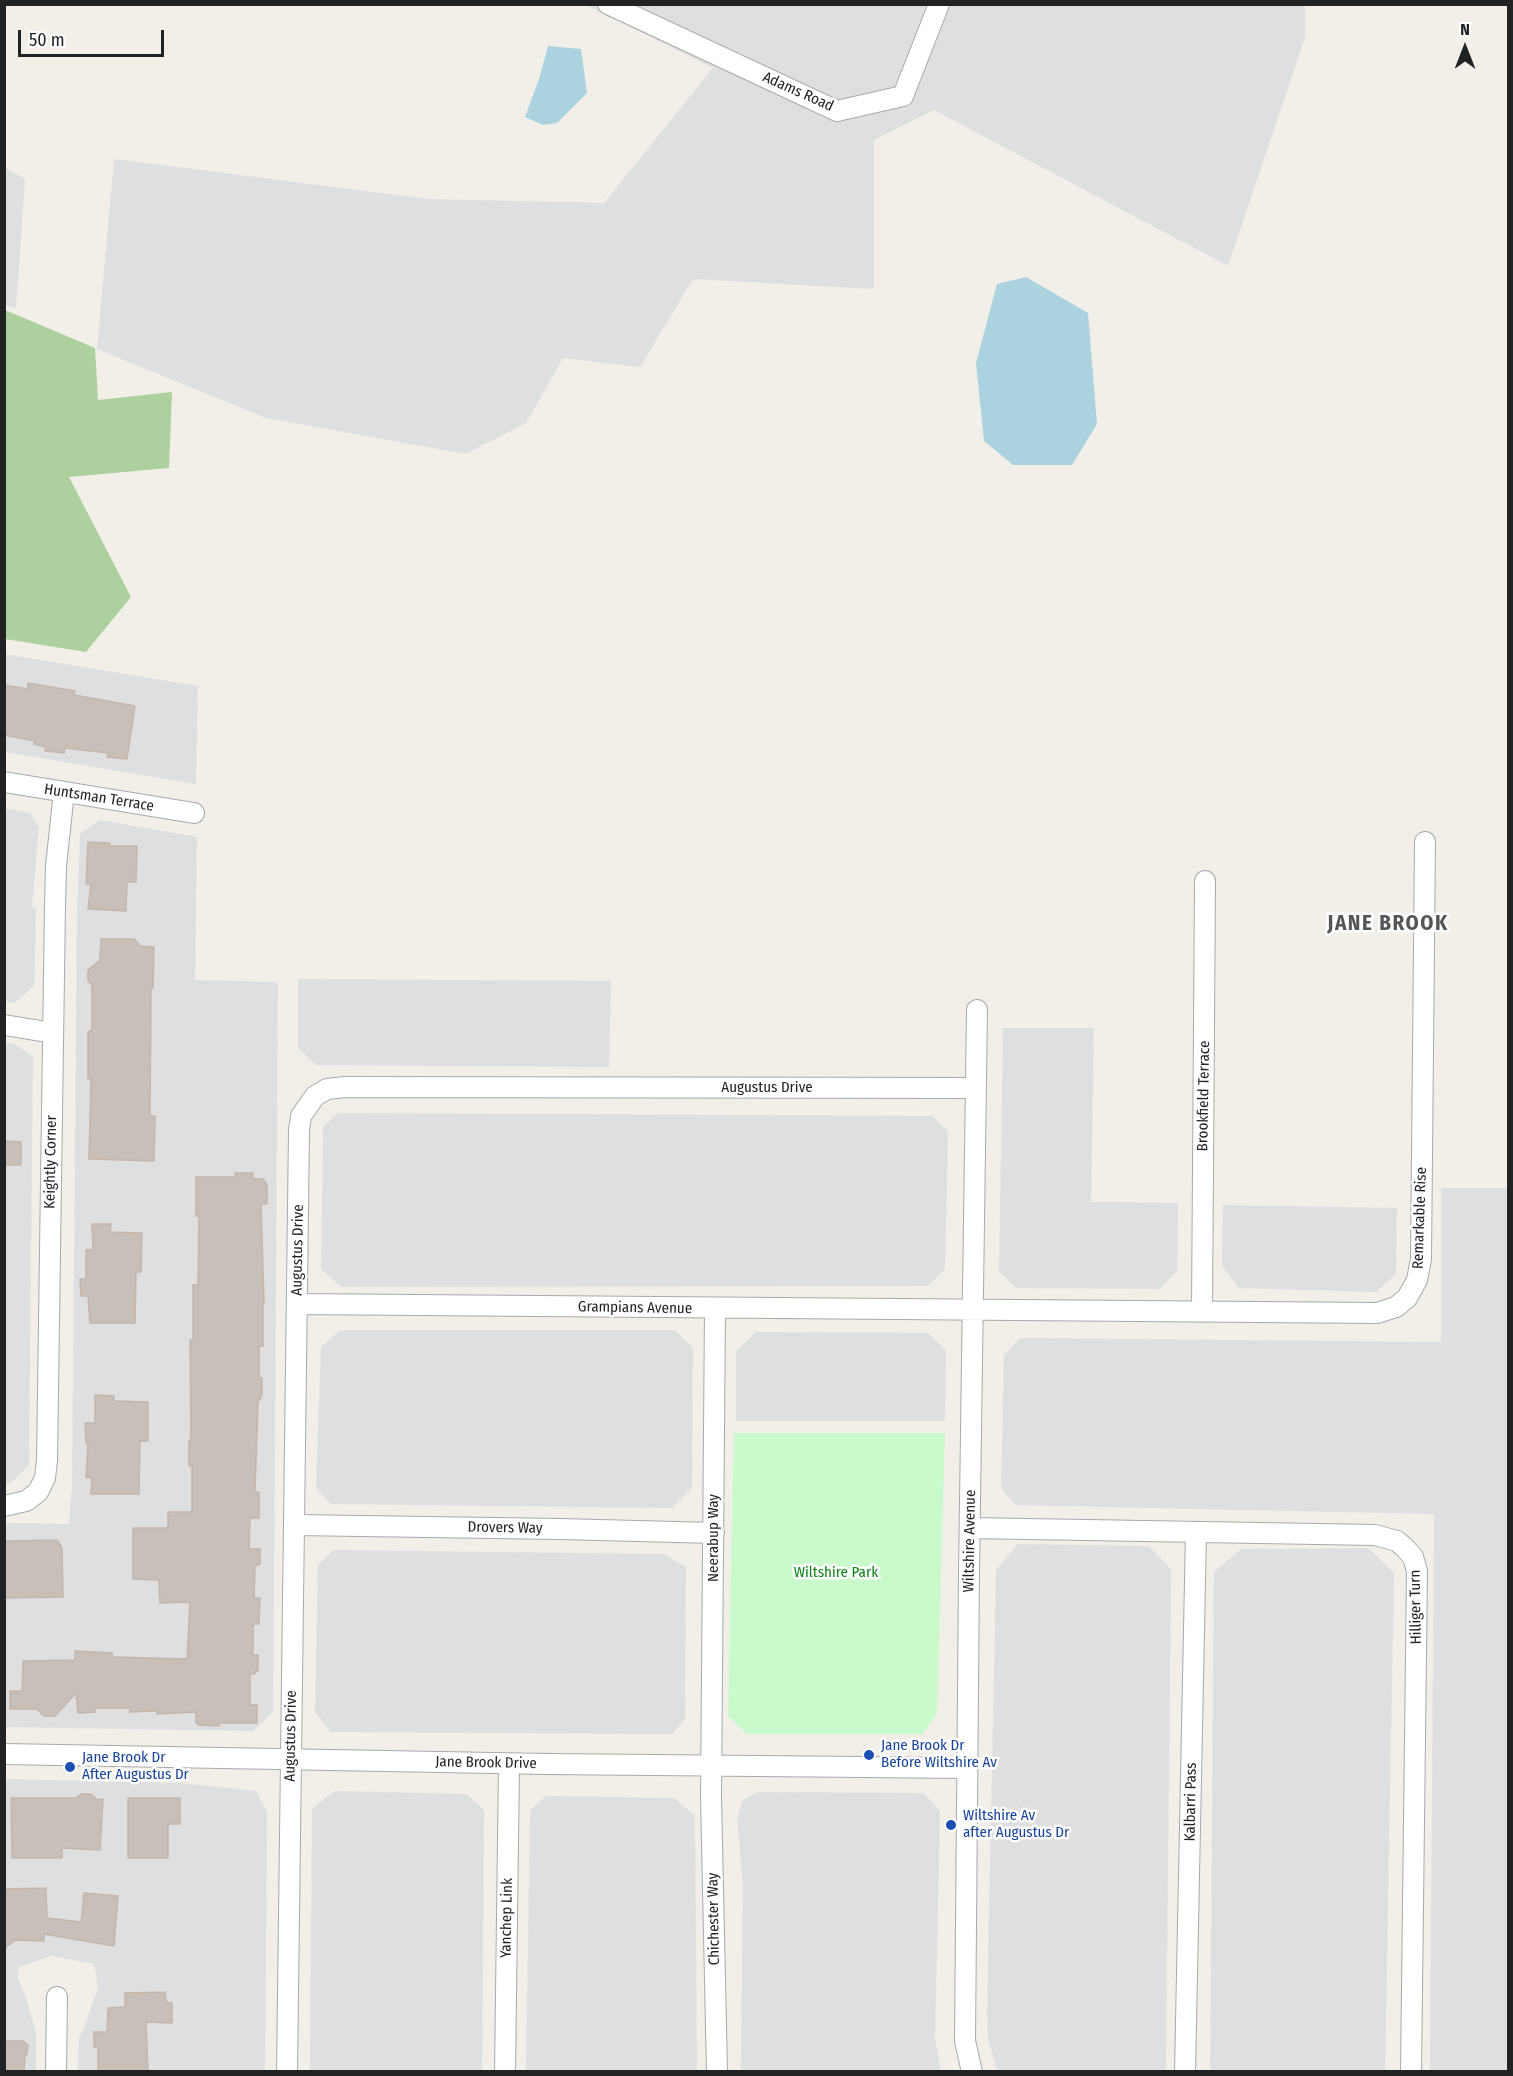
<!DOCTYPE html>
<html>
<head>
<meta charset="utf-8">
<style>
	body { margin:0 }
	#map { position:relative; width:1513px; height:2076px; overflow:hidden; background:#f2efe9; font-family:"Fira Sans Condensed",sans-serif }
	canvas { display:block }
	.frame { position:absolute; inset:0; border:6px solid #222; pointer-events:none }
	.north { position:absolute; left:1435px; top:18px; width:60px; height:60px; -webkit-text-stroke:4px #fff; paint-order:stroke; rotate:0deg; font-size:16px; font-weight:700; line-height:24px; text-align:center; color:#222 }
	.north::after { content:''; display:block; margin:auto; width:21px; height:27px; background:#222; clip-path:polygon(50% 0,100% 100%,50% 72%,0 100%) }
	.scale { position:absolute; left:18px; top:30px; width:146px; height:27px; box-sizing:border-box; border:3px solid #222; border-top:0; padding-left:8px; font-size:18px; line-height:21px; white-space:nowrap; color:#222; -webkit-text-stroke:4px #fff; paint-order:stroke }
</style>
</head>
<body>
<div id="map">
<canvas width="1513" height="2076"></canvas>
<div class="frame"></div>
<div class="north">N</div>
<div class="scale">50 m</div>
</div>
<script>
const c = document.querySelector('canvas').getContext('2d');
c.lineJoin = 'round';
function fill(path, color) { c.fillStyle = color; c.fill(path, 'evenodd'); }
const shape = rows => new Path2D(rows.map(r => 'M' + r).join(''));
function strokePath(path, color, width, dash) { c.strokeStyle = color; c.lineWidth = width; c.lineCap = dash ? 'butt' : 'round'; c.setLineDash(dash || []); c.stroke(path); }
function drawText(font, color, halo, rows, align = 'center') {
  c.font = font + ' "Fira Sans Condensed",sans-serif'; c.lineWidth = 5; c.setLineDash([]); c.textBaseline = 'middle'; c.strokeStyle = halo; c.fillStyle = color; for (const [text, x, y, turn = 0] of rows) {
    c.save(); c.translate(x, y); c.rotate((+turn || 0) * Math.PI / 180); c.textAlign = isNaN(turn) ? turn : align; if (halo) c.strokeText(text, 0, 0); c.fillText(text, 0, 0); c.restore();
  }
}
const residential = shape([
	[586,5,1305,5,1305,37,1228,266,934,110,874,140,874,289,693,279,640,367,563,358,526,423,466,454,266,418,97,349,114,159,429,199,604,203,713,68],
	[4,167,25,179,16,308,5,305],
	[4,654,198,686,196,784,5,752],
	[4,808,30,813,39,827,32,907,36,908,34,986,15,1003,5,1001],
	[100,820,197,837,195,980,278,982,273,1712,253,1731,5,1727,5,1523,69,1524,72,1485,77,919,80,834],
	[298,979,611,981,609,1067,316,1065,298,1048],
	[1003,1028,1094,1028,1091,1202,1178,1203,1177,1271,1160,1289,1016,1288,999,1271],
	[4,1042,15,1044,33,1057,29,1465,11,1483,4,1483],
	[338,1113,932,1116,948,1131,945,1269,928,1286,341,1287,321,1269,323,1127],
	[1441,1188,1508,1188,1508,2071,1430,2071,1434,1514,1015,1505,1001,1488,1004,1355,1020,1338,1441,1342],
	[1223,1205,1397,1208,1396,1274,1376,1292,1239,1288,1222,1266],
	[340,1330,675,1330,693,1348,692,1488,672,1508,331,1504,316,1488,321,1347],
	[756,1332,928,1333,946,1350,945,1421,736,1421,736,1351],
	[1018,1544,1149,1546,1171,1569,1166,2071,997,2071,988,2038,987,2014,996,1570],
	[1368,1548,1394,1573,1385,2071,1210,2071,1214,1572,1241,1549],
	[334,1550,663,1554,686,1567,685,1719,672,1734,331,1732,315,1712,318,1565],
	[5,1779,181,1783,256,1791,267,1812,265,2071,78,2071,79,2038,86,2023,98,1987,94,1964,51,1956,19,1967,17,1976,26,1998,36,2033,36,2071,5,2072],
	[334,1791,467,1794,484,1810,482,2071,310,2071,312,1809],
	[758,1792,924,1793,940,1811,935,2040,941,2071,741,2071,743,1886,737,1817,743,1800],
	[546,1796,674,1798,695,1816,697,2071,526,2071,530,1810]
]);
const forest = shape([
	[5,310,95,348,98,400,172,392,169,468,69,477,131,597,86,652,5,639]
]);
const park = shape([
	[734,1433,945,1433,937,1713,923,1734,747,1734,728,1716]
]);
const water = shape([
	[548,46,581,49,587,93,557,123,543,125,525,117,539,79],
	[1026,277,1088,313,1097,424,1072,465,1013,465,984,441,976,363,997,284]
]);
const building = shape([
	[28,683,75,691,74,695,135,706,127,759,107,757,108,753,65,748,64,753,45,751,46,747,34,744,35,741,4,735,4,685,28,689,28,683],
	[88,842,110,843,110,846,137,846,136,882,127,882,126,911,88,909,91,884,86,884,88,842],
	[101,939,134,939,140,946,154,947,153,988,151,988,150,1116,155,1116,154,1161,89,1159,91,1079,88,1079,88,1032,92,1030,92,985,88,981,88,970,100,960,101,939],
	[4,1141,21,1142,21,1165,4,1165,4,1141],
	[235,1173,253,1173,253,1179,263,1179,267,1185,267,1204,261,1204,264,1303,263,1303,263,1346,259,1346,259,1378,262,1378,262,1394,260,1400,258,1400,255,1492,259,1492,259,1518,250,1518,249,1549,260,1549,260,1564,255,1566,254,1598,260,1598,259,1624,253,1624,253,1655,258,1655,258,1671,255,1671,255,1674,250,1674,250,1705,257,1705,257,1723,219,1723,219,1726,198,1725,198,1723,196,1723,196,1712,157,1714,157,1711,130,1712,130,1708,95,1708,95,1712,78,1713,76,1693,55,1716,44,1716,37,1709,10,1709,10,1691,22,1691,23,1661,75,1660,75,1651,112,1653,113,1657,187,1659,190,1602,160,1603,159,1580,133,1579,133,1528,168,1528,168,1512,192,1512,192,1466,189,1466,189,1440,191,1440,190,1340,193,1340,193,1285,198,1285,199,1216,196,1216,196,1177,235,1177,235,1173],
	[92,1224,111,1224,110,1232,142,1233,141,1272,136,1272,135,1323,90,1323,88,1296,81,1296,80,1279,86,1279,86,1250,93,1250,92,1224],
	[95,1395,114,1396,114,1401,148,1402,148,1441,140,1441,139,1494,91,1494,92,1478,86,1477,88,1443,86,1443,85,1423,95,1423,95,1395],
	[57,1540,62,1548,63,1597,4,1598,4,1541,57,1540],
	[81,1794,91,1794,97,1800,103,1799,100,1850,62,1848,62,1858,12,1858,11,1798,76,1798,81,1794],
	[128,1798,180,1798,180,1824,168,1824,168,1858,128,1858,128,1798],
	[46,1888,47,1918,81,1922,84,1893,118,1896,114,1946,44,1934,44,1941,15,1940,4,1949,4,1889,46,1888],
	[165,1992,166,2002,172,2003,172,2023,146,2022,148,2071,98,2072,98,2047,94,2047,94,2032,107,2032,108,2008,125,2007,125,1993,165,1992],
	[4,2041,23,2041,28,2045,27,2054,25,2056,24,2072,4,2072,4,2041]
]);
const minor = shape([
	[608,4,837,111,903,96,939,4],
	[4,782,194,813],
	[4,1025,53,1033],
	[297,1304,1377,1313,1396,1307,1407,1298,1417,1280,1421,1259,1425,842],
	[715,1309,711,1797,717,2072],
	[1202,1312,1205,881],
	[4,1506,26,1501,38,1492,45,1478,47,1460,55,905,56,866,64,792],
	[295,1525,560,1529,714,1533],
	[970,1528,1375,1535,1397,1541,1405,1548,1413,1557,1417,1571,1411,2072],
	[4,1754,548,1764,967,1768],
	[56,2072,57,1997],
	[287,2072,299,1130,301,1116,315,1096,327,1089,345,1087,976,1088],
	[505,2072,509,1764],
	[972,2072,965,2041,969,1572,977,1010],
	[1185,2072,1196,1532]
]);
const markers = [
	[869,1755,6,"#1a4fb4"],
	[70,1767,6,"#1a4fb4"],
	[951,1825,6,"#1a4fb4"]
];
const streetNames = [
	["Adams Road",798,92,24],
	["Huntsman Terrace",99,798,9],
	["Augustus Drive",767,1088],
	["Brookfield Terrace",1204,1096,-89],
	["Keightly Corner",51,1162,-89],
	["Remarkable Rise",1420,1218,-88],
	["Augustus Drive",298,1250,-89],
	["Grampians Avenue",635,1308,1],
	["Drovers Way",505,1528,1],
	["Neerabup Way",714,1538,-90],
	["Wiltshire Avenue",970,1541,-89],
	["Hilliger Turn",1416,1607,-91],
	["Augustus Drive",291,1736,-89],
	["Jane Brook Drive",486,1763,1],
	["Kalbarri Pass",1191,1802,-89],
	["Yanchep Link",507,1918,-89],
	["Chichester Way",714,1919,-91]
];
const parkNames = [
	["Wiltshire Park",836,1573]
];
const transitNames = [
	["Jane Brook Dr",881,1746],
	["Before Wiltshire Av",881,1763],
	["Jane Brook Dr",82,1758],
	["After Augustus Dr",82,1775],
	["Wiltshire Av",963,1816],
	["after Augustus Dr",963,1833]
];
const districtNames = [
	["JANE BROOK",1388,924]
];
fill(residential, '#e0dfdf');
fill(forest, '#add19e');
fill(park, '#c8facc');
fill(water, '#aad3df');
fill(building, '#c7bfb8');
strokePath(building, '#c4b6ab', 1.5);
strokePath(minor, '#a9a9a9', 22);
strokePath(minor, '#fff', 20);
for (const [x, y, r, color] of markers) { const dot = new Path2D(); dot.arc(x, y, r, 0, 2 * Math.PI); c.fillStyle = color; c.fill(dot); strokePath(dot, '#fff', 2); }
drawText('15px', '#222', '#fff', streetNames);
drawText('15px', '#0c8416', '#fff', parkNames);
drawText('15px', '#164399', '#fff', transitNames, 'left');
c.letterSpacing = '1.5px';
drawText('bold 21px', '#555', '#fff', districtNames);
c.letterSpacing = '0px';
</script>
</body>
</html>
